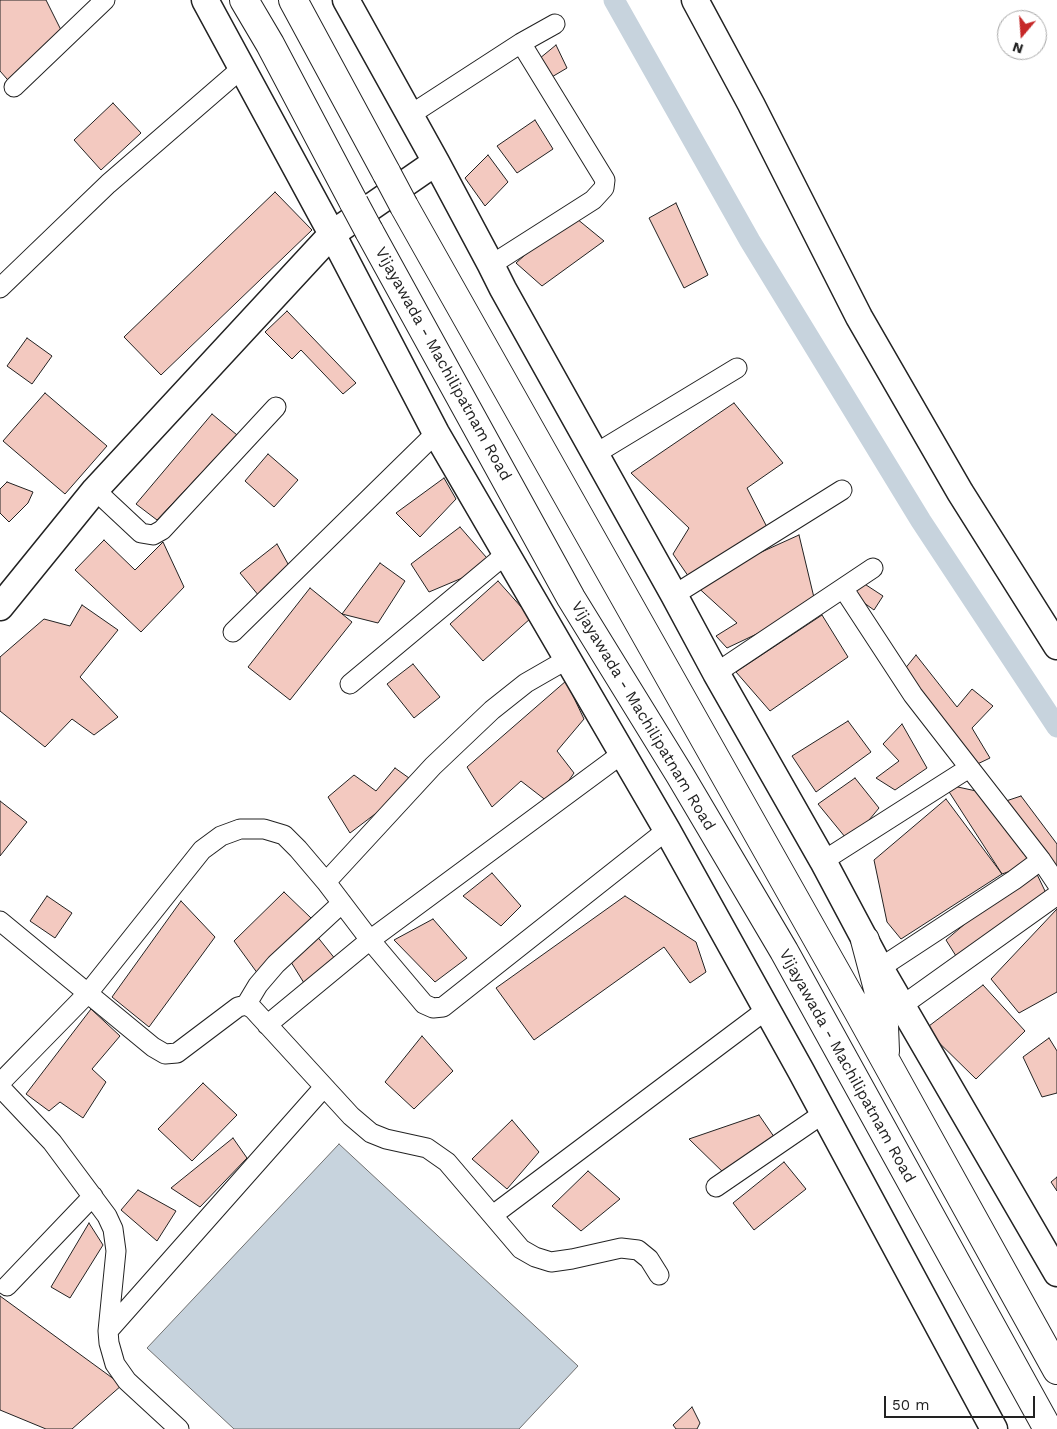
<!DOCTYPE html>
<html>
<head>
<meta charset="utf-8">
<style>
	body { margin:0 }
	#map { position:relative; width:1057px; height:1429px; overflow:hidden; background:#fff; font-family:"Work Sans",sans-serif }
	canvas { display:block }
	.north { position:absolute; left:997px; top:10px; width:50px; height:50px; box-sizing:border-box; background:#fff; border:1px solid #a7a7a7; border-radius:50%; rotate:198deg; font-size:14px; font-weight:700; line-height:20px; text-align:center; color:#222 }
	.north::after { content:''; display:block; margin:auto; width:18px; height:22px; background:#c62828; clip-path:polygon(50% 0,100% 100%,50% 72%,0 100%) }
	.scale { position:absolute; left:884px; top:1396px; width:151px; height:22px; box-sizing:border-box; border:2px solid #222; border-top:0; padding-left:6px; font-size:15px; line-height:18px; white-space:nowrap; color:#222; -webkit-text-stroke:4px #fff; paint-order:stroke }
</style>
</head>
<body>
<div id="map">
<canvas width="1057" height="1429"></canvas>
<div class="north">N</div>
<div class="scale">50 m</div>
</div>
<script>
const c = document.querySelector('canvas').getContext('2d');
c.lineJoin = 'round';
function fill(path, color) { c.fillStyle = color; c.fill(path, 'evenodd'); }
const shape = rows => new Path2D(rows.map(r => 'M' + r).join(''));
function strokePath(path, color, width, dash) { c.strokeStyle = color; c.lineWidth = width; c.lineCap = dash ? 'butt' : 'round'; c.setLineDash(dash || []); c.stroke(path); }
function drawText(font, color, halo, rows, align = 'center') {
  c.font = font + ' "Work Sans",sans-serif'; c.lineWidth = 4; c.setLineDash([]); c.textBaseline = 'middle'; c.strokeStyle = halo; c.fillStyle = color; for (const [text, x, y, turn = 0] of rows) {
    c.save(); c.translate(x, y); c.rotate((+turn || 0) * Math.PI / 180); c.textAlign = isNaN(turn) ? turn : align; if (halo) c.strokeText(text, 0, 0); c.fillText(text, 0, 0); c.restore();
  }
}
const water = shape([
	[339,1144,578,1366,519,1429,234,1429,147,1348,339,1144]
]);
const canal = shape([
	[614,0,750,241,921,521,1057,727]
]);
const building = shape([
	[0,0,46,0,65,38,14,87,0,71,0,0],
	[556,45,567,68,545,81,534,63,556,45],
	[113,103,141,133,101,170,74,140,113,103],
	[535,120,553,149,517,173,497,146,535,120],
	[488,155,508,182,485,206,465,178,488,155],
	[275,192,312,230,161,375,124,337,275,192],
	[676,203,708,275,684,288,649,218,676,203],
	[571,214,604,241,542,286,516,263,571,214],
	[287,311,356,383,343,394,301,350,292,359,265,332,287,311],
	[27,338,52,356,32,384,7,366,27,338],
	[45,393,107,446,65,494,3,441,45,393],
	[734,403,783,463,747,488,771,535,693,583,673,554,689,528,631,473,734,403],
	[212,414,237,435,157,520,136,504,212,414],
	[268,454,298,480,274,507,245,481,268,454],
	[444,478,456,499,420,537,396,513,444,478],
	[7,482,33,492,28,503,9,522,0,513,0,489,7,482],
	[460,527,493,565,429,592,411,564,460,527],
	[799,535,816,606,727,648,716,636,737,623,693,583,799,535],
	[104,540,135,570,163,542,184,587,141,632,75,570,104,540],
	[277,544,293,573,264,602,240,573,277,544],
	[380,563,405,581,378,623,342,614,380,563],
	[857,579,883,596,874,610,843,588,857,579],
	[498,581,531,618,483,661,450,624,498,581],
	[310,588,352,622,290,700,248,667,310,588],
	[82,605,118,630,80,677,118,717,94,735,72,719,45,747,0,711,0,657,44,619,70,626,82,605],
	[822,615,848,657,770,711,736,672,822,615],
	[916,655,957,707,972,689,993,706,972,728,990,758,969,768,900,675,916,655],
	[413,664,440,697,414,718,387,684,413,664],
	[566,681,584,719,557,751,574,773,552,805,521,781,492,807,467,767,566,681],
	[848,721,871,752,816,792,792,756,848,721],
	[902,724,927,768,895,790,876,778,899,761,883,744,902,724],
	[395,768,416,783,350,833,328,797,354,775,376,791,395,768],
	[855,778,879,808,850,843,818,804,855,778],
	[944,784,990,794,1041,860,1002,874,944,784],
	[1021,796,1057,844,1057,876,997,804,1021,796],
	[946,799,1002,874,901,939,887,922,874,860,946,799],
	[0,801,27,822,0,856,0,801],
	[1033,866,1045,891,1040,907,961,964,946,940,1033,866],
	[492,873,521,906,501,926,463,896,492,873],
	[284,892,311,918,258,974,234,941,284,892],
	[47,896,72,913,55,938,30,921,47,896],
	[625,896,696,942,706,972,690,983,664,947,534,1040,496,988,625,896],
	[181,901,215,937,149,1027,112,997,181,901],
	[1057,909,1057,992,1019,1013,991,979,1057,909],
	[433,919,467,958,435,982,394,940,433,919],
	[312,930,340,965,309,991,286,954,312,930],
	[983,985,1025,1031,976,1079,925,1029,983,985],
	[91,1009,120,1036,92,1069,106,1082,83,1118,60,1102,49,1111,26,1094,91,1009],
	[422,1036,453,1071,414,1109,385,1082,422,1036],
	[1049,1038,1057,1051,1057,1093,1042,1097,1023,1057,1049,1038],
	[203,1083,237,1115,192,1161,158,1129,203,1083],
	[759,1115,779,1144,729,1178,689,1139,759,1115],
	[512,1120,539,1152,507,1189,472,1159,512,1120],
	[233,1138,247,1158,200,1207,171,1188,233,1138],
	[784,1162,806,1189,754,1230,733,1203,784,1162],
	[588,1171,620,1199,581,1231,552,1206,588,1171],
	[1057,1177,1057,1191,1051,1182,1057,1177],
	[138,1190,176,1211,157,1241,121,1210,138,1190],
	[89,1223,103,1245,70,1298,51,1287,89,1223],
	[0,1296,122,1385,72,1429,46,1429,0,1410,0,1296],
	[692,1407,700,1423,697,1429,676,1429,673,1425,692,1407]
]);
const street = shape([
	[14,87,105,0],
	[410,115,521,43,555,24],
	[491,265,593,200,604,188,605,180,521,43],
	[0,288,108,184,242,68],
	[595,454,737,368],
	[95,490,141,533,153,535,162,530,276,407],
	[843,588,913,695,1041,860,1057,884],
	[674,595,842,490],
	[233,632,436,433],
	[716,673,873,568],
	[350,684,506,554],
	[823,861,969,768],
	[326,882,433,766,492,710,526,683,566,660],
	[0,921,153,1047,165,1054,177,1053,238,1007,246,1005,253,1009,351,1116,371,1133,386,1139,427,1148,447,1162,521,1249,535,1257,551,1262,572,1259,621,1248,638,1250,649,1259,659,1275],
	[880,968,1014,880,1041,860],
	[246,1005,258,985,276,964,342,903],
	[903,1005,1057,895],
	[267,1025,370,940,623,753],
	[0,1083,88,993,202,850,221,836,240,829,264,829,284,835,298,849,326,882,370,940,424,1004,433,1008,443,1007,667,830],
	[0,1087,52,1142,107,1216,113,1229,116,1251,108,1331,109,1343,115,1364,127,1381,179,1429],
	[716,1187,824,1113],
	[493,1215,766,1010],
	[7,1286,93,1196],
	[108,1331,324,1087]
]);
const secondary = shape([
	[205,0,332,234,436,433,667,830,801,1071,994,1429],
	[346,0,436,162,491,265,503,289,674,595,716,673,823,861,880,968,1057,1273],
	[695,0,751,104,859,317,960,492,1057,646],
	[0,607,95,490,332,234,436,162]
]);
const highway = shape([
	[244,0,270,44,354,203],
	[293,0,387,174],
	[404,206,858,1011,1057,1370],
	[369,231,571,598,680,775,784,951,1048,1429],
	[865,940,878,989,884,1026,885,1051]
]);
const highwayBridge = shape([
	[387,174,404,206],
	[354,203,369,231]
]);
const streetNames = [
	["Vijayawada - Machilipatnam Road",443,364,61],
	["Vijayawada - Machilipatnam Road",643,716,59],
	["Vijayawada - Machilipatnam Road",847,1066,61]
];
fill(water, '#c7d3dd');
strokePath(water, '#6f6f6f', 1);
strokePath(canal, '#c7d3dd', 21);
fill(building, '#f3c9c0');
strokePath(building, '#222', 1);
strokePath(street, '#222', 21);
strokePath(secondary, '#222', 29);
strokePath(highway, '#222', 30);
strokePath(street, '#fff', 19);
strokePath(secondary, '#fff', 26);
strokePath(highway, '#fff', 28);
strokePath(highwayBridge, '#222', 30, []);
strokePath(highwayBridge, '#fff', 28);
drawText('16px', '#222', '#fff', streetNames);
</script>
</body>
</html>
